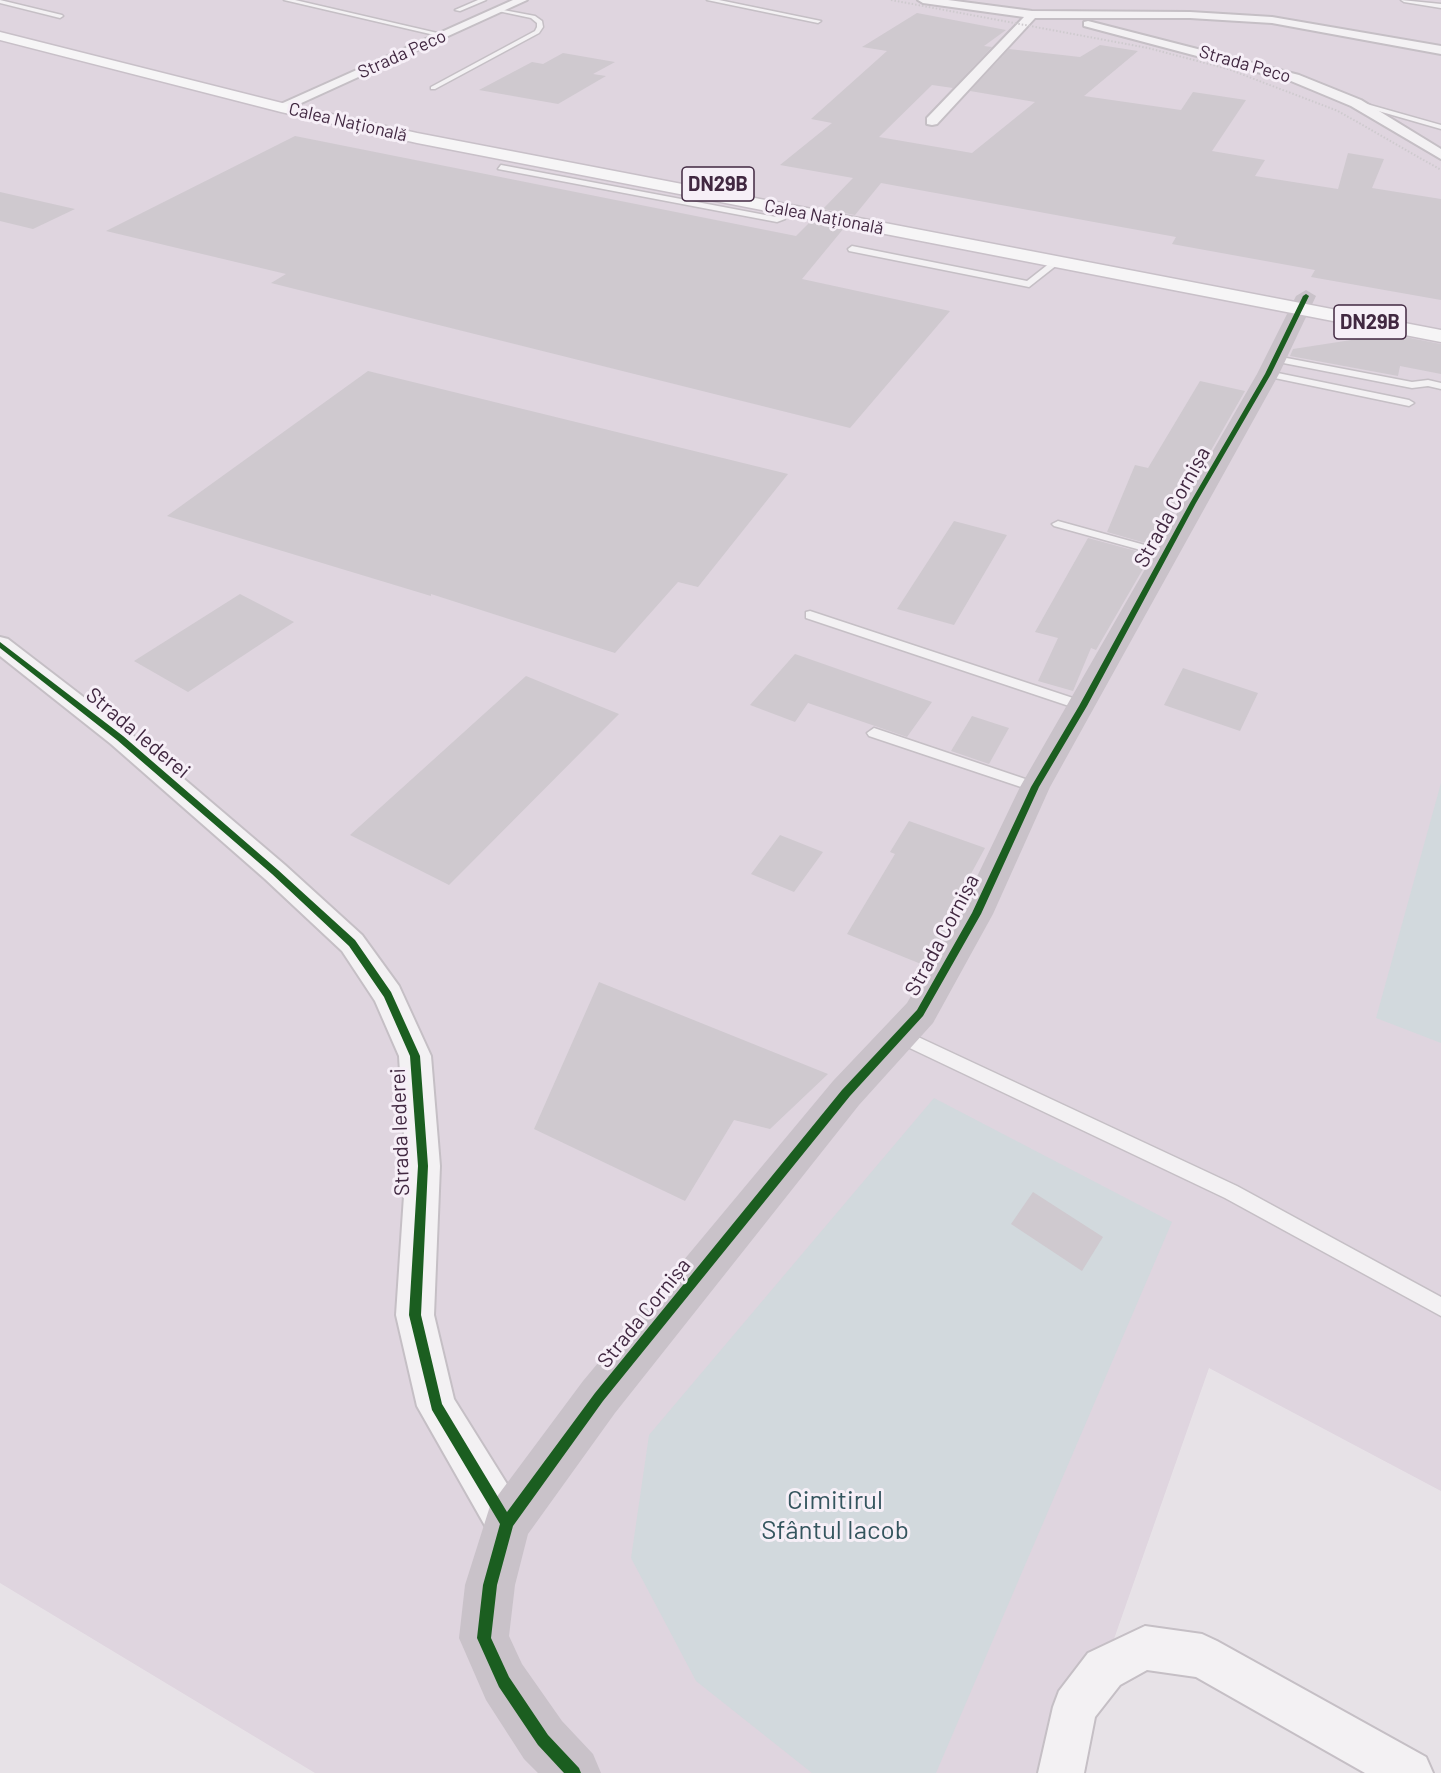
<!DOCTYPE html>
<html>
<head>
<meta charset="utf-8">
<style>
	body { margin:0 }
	canvas { display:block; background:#e7e2e7 }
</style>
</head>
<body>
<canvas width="1441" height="1773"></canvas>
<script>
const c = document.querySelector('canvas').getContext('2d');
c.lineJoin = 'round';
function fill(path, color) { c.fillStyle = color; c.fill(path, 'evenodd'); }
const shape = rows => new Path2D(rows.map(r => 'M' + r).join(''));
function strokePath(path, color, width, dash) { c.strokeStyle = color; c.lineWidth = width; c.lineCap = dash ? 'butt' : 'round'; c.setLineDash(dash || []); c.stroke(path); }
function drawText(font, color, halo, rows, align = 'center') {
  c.font = font + ' Barlow,sans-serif'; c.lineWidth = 6; c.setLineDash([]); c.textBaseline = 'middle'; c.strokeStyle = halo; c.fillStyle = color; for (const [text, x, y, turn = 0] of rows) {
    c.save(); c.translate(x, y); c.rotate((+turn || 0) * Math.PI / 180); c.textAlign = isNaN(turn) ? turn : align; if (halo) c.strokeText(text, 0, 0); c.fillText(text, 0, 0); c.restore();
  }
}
const built = shape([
	[0,0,1441,0,1441,1491,1209,1368,1067,1773,315,1773,0,1583]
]);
const green = shape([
	[1441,783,1441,1043,1376,1018],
	[934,1098,1172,1222,936,1773,812,1773,696,1681,631,1558,649,1435]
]);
const building = shape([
	[917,13,1006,30,984,46,992,47,953,88,932,85,879,137,972,153,1035,102,970,91,1009,49,1080,57,1100,45,1138,51,1084,96,1181,110,1193,92,1246,100,1212,151,1265,160,1255,176,1338,189,1348,153,1384,159,1372,188,1441,199,1441,300,1311,277,1315,270,1172,244,1176,237,881,183,855,215,823,209,853,178,780,165,832,123,811,119,887,51,862,47],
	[563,53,615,62,593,74,606,76,558,104,479,90,532,62,543,64],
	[295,136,796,236,810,222,844,228,802,279,950,311,850,428,271,283,286,274,106,231],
	[0,192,75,209,33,229,0,221],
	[1390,334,1441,344,1441,374,1400,366,1398,376,1290,356,1293,349],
	[368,371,788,474,698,587,678,582,615,653,431,594,431,596,167,516],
	[1200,381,1245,391,1206,459,1196,456,1176,510,1156,546,1107,532,1135,465,1148,468],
	[954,521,1007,535,954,625,897,609],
	[1088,538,1151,555,1096,650,1091,648,1073,691,1038,681,1058,638,1035,632],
	[240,594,294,622,188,692,134,661],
	[795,654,855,675,932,702,907,737,808,703,795,722,750,705],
	[1183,668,1258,693,1240,731,1164,705],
	[526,676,619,714,449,885,350,835],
	[972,716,1009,728,989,764,951,751],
	[909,821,985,848,943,925,948,928,926,966,847,934,895,854,890,852],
	[780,835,823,852,794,892,751,874],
	[599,982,828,1074,770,1129,734,1120,685,1201,534,1129],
	[1033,1192,1103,1237,1082,1271,1011,1224]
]);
const lane = shape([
	[0,0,62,15,63,16,60,18,0,3,0,0],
	[284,0,295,0,446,35,443,37,284,0],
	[478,0,486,0,460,11,455,10,478,0],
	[707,0,719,0,821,21,818,23,707,0],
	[1401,0,1441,4,1441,8,1404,2,1401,0],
	[498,9,535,16,542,21,543,27,539,33,435,89,431,89,431,87,535,31,537,27,537,23,531,18,498,11,498,9],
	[1356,101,1441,125,1441,129,1354,104,1356,101],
	[501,165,776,217,782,208,789,210,785,219,777,222,498,169,501,165],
	[852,246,1027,281,1055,259,1062,261,1029,287,849,251,848,249,852,246],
	[1276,356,1412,382,1428,380,1441,383,1441,389,1428,386,1412,388,1273,361,1271,359,1276,356],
	[1268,371,1409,400,1414,403,1409,406,1265,376,1265,372,1268,371],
	[1058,521,1170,552,1172,554,1166,557,1054,526,1052,524,1058,521],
	[810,611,1088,703,1090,706,1083,710,1078,709,806,618,806,612,810,611],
	[874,728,1040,784,1042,787,1035,792,1030,790,869,736,867,733,874,728],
	[901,1029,1237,1186,1441,1297,1441,1316,1225,1198,895,1041,893,1036,895,1031,901,1029]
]);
const street = shape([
	[513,0,527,0,286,110,276,110,274,107,513,0],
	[918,0,948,0,1032,11,1190,12,1272,17,1441,46,1441,54,1272,23,1190,18,1035,18,937,124,932,125,927,124,927,118,1024,17,923,3,918,0],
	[1088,21,1299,75,1361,100,1441,149,1441,159,1351,106,1291,81,1084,26,1084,22,1088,21],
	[0,637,8,639,129,732,285,865,362,935,399,986,431,1056,440,1166,434,1315,454,1399,522,1508,528,1523,522,1538,507,1544,492,1538,417,1406,396,1315,406,1166,399,1056,375,1001,342,951,265,879,111,744,0,656,0,637],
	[1145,1626,1202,1634,1217,1641,1426,1757,1433,1773,1365,1773,1196,1677,1147,1670,1120,1685,1095,1717,1084,1773,1038,1773,1053,1707,1059,1691,1088,1653,1145,1626]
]);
const secondary = shape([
	[1306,290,1316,296,1279,374,1050,787,993,914,933,1023,859,1105,615,1413,528,1534,515,1585,509,1636,522,1664,562,1721,593,1754,601,1773,538,1773,524,1759,486,1700,459,1638,465,1585,490,1506,583,1381,833,1081,907,1003,961,910,1020,787,1257,374,1296,296,1306,290]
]);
const primary = shape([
	[0,32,282,103,417,133,1441,330,1441,342,417,143,281,112,0,40,0,32]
]);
const rail = shape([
	[891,0,1148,48,1228,69,1338,111,1441,170]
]);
const cycleway = shape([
	[1306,294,1309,296,1271,374,1196,503,1087,706,1039,787,981,914,923,1016,850,1096,603,1401,513,1526,497,1585,491,1638,509,1677,548,1735,579,1768,581,1773,564,1773,538,1745,499,1687,477,1638,483,1585,500,1524,432,1410,409,1315,418,1166,410,1056,384,997,349,946,272,874,117,740,0,648,0,642,123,736,278,870,355,940,391,992,420,1056,428,1166,421,1315,442,1404,507,1512,595,1393,842,1090,917,1010,972,913,1031,787,1079,706,1190,503,1265,374,1303,296,1306,294]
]);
const farStreetnames = [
	["Strada Peco",402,54,-24],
	["Strada Peco",1245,64,16],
	["Calea Națională",348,122,13],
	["Calea Națională",824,217,11]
];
const shields = [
	[718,184,72],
	[1370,322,72]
];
const shieldNames = [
	["DN29B",718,184],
	["DN29B",1370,322]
];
const streetNames = [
	["Strada Cornișa",1172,507,-61],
	["Strada Iederei",138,733,40],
	["Strada Cornișa",942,935,-62],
	["Strada Iederei",400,1132,-92],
	["Strada Cornișa",644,1313,-51]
];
const nearParknames = [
	["Cimitirul",835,1500],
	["Sfântul Iacob",835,1530]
];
fill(built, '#dfd5df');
fill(green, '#d2d9dd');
fill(building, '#cfc9cf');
strokePath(lane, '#c5bfc5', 3);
strokePath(street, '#c5bfc5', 4);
strokePath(primary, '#c8c0c8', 3);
fill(lane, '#f3f1f3');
fill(street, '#f3f1f3');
fill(secondary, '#c9c2c9');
fill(primary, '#f6f5f6');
strokePath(rail, '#cecace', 2, [1.5, 2]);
fill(cycleway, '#1b5e20');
drawText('18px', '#412841', '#f6eff7', farStreetnames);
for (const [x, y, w] of shields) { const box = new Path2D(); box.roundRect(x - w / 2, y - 17, w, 34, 4.5); c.fillStyle = '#f6eff7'; c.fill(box); strokePath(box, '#412841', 1.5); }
drawText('bold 20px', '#412841', null, shieldNames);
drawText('21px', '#412841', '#f6eff7', streetNames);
drawText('26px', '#34555e', '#f6eff7', nearParknames);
</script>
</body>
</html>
